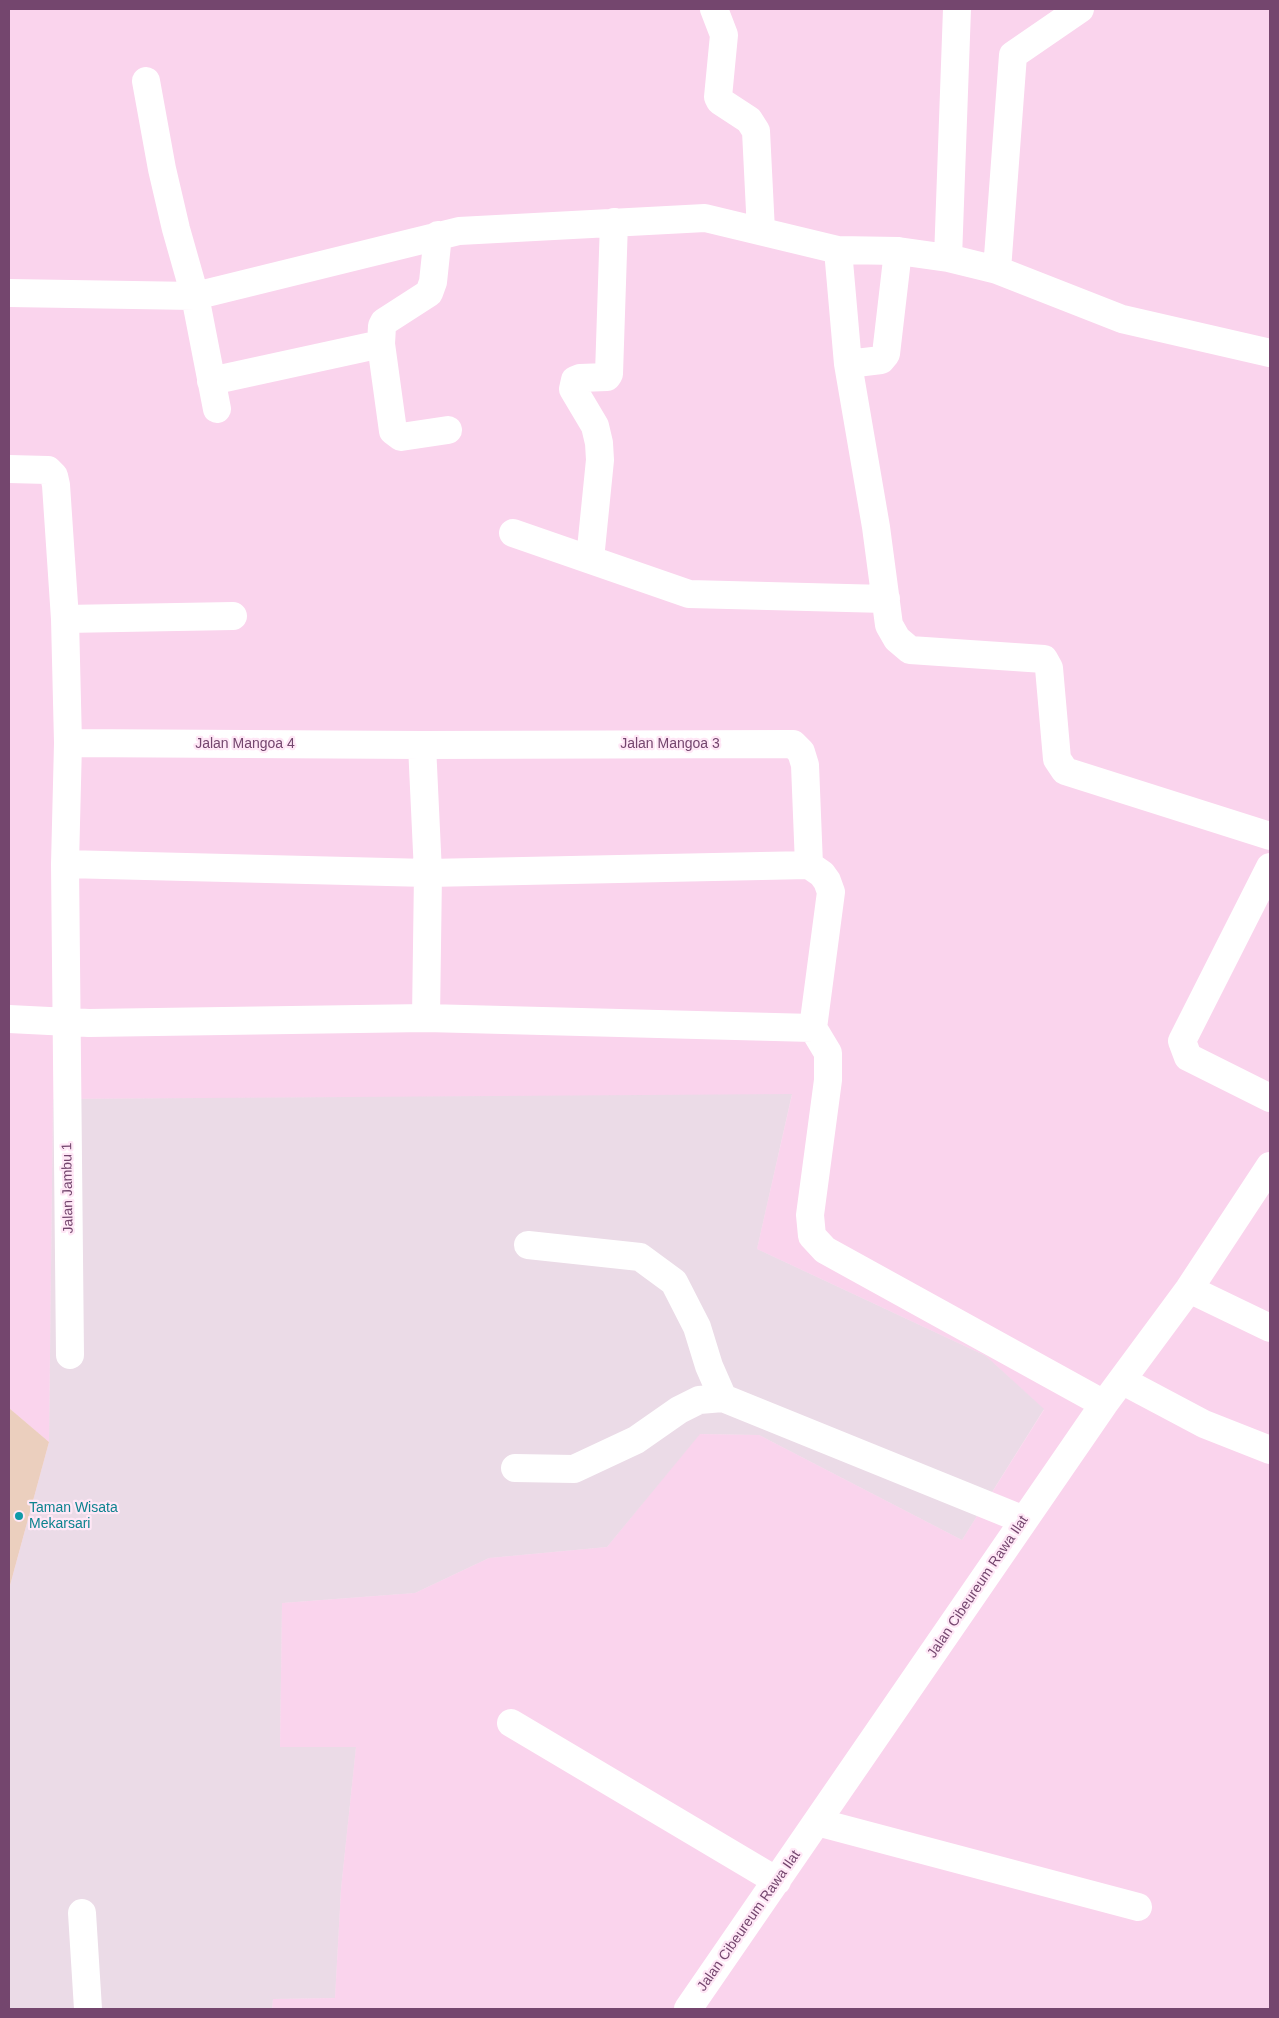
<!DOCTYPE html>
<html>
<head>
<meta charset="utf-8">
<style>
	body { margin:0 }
	#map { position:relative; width:1279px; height:2018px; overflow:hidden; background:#fddff1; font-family:Helvetica,sans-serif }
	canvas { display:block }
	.frame { position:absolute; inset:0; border:10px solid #74466e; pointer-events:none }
</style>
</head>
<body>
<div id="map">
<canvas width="1279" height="2018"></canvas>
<div class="frame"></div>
</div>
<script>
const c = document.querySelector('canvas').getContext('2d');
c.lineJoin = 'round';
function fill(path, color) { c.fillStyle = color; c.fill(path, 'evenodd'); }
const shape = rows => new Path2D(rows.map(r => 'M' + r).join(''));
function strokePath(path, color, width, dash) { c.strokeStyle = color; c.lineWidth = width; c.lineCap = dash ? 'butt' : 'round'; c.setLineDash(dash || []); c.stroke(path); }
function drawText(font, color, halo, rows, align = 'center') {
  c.font = font + ' Helvetica,sans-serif'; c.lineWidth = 4.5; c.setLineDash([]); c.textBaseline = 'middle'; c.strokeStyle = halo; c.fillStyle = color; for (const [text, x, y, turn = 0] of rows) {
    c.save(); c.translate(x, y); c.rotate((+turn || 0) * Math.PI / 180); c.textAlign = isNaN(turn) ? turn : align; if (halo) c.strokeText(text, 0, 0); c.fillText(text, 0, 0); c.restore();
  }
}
const residential = shape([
	[9,9,1270,9,1270,2009,272,2009,273,1999,335,1998,341,1889,356,1747,280,1747,282,1603,415,1593,489,1558,607,1547,699,1434,759,1435,962,1540,1044,1410,986,1356,757,1249,792,1095,53,1099,49,1442,9,1408]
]);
const industrial = shape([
	[792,1094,757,1249,986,1356,1044,1409,962,1540,759,1435,700,1434,607,1547,489,1558,415,1593,282,1603,280,1747,356,1747,341,1889,335,1998,273,1999,272,2009,9,2009,9,1589,49,1442,53,1099]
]);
const green = shape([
	[9,1408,49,1442,9,1589]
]);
const minor = shape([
	[714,9,724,35,718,97,720,101,749,120,756,131,761,231],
	[146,81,162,169,176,229,195,296,217,409],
	[838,250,848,364,876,527,889,625,897,639,910,650,1044,659,1049,668,1057,759,1065,771,1270,836],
	[948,258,957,9],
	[997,270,1013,55,1080,9],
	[9,293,195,296,459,231,705,218,838,250,898,251,948,258,997,270,1122,319,1270,353],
	[381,344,393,431,401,437,448,430],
	[848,364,881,360,886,354,898,251],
	[211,381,381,344,382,326,384,322,429,293,433,282,438,235],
	[9,469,48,470,54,476,56,485,65,619,68,743,65,864,70,1355],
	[513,533,689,594,886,599],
	[590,559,600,460,599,443,595,426,573,389,575,380,580,378,607,377,609,374,614,222],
	[65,619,233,616],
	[68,743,422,745,793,744,801,752,805,765,809,865],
	[422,745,428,873,426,1018],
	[65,864,428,873,809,865,822,874,827,881,831,892,813,1028],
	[1270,867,1182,1041,1188,1057,1270,1098],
	[9,1019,89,1023,426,1018,813,1028,828,1053,828,1080,810,1215,812,1236,825,1250,1104,1404],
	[528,1245,640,1257,674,1282,697,1327,709,1366,723,1398],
	[1189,1289,1270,1328],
	[1123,1381,1204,1424,1270,1450],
	[515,1468,574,1469,636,1440,679,1410,699,1400,723,1398,1024,1520],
	[511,1723,777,1881],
	[817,1822,1138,1907],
	[82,1913,88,2009],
	[688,2009,1104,1404,1189,1289,1270,1166]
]);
const markers = [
	[19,1516,5,"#0f9aa8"]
];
const streetNames = [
	["Jalan Mangoa 4",245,744],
	["Jalan Mangoa 3",670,744],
	["Jalan Jambu 1",68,1188,-91],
	["Jalan Cibeureum Rawa Ilat",978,1587,-56],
	["Jalan Cibeureum Rawa Ilat",749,1921,-55]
];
const cultureNames = [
	["Taman Wisata",29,1508],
	["Mekarsari",29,1524]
];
fill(residential, '#fad4ed');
fill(industrial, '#ebdbe7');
fill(green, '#ebcfbe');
strokePath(minor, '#fff', 28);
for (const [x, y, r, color] of markers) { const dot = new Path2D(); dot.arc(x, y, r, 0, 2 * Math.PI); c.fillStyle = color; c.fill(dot); strokePath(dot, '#ffe7f6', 2); }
drawText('14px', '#74466e', '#ffe7f6', streetNames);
drawText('14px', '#0d838f', '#ffe7f6', cultureNames, 'left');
</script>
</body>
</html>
